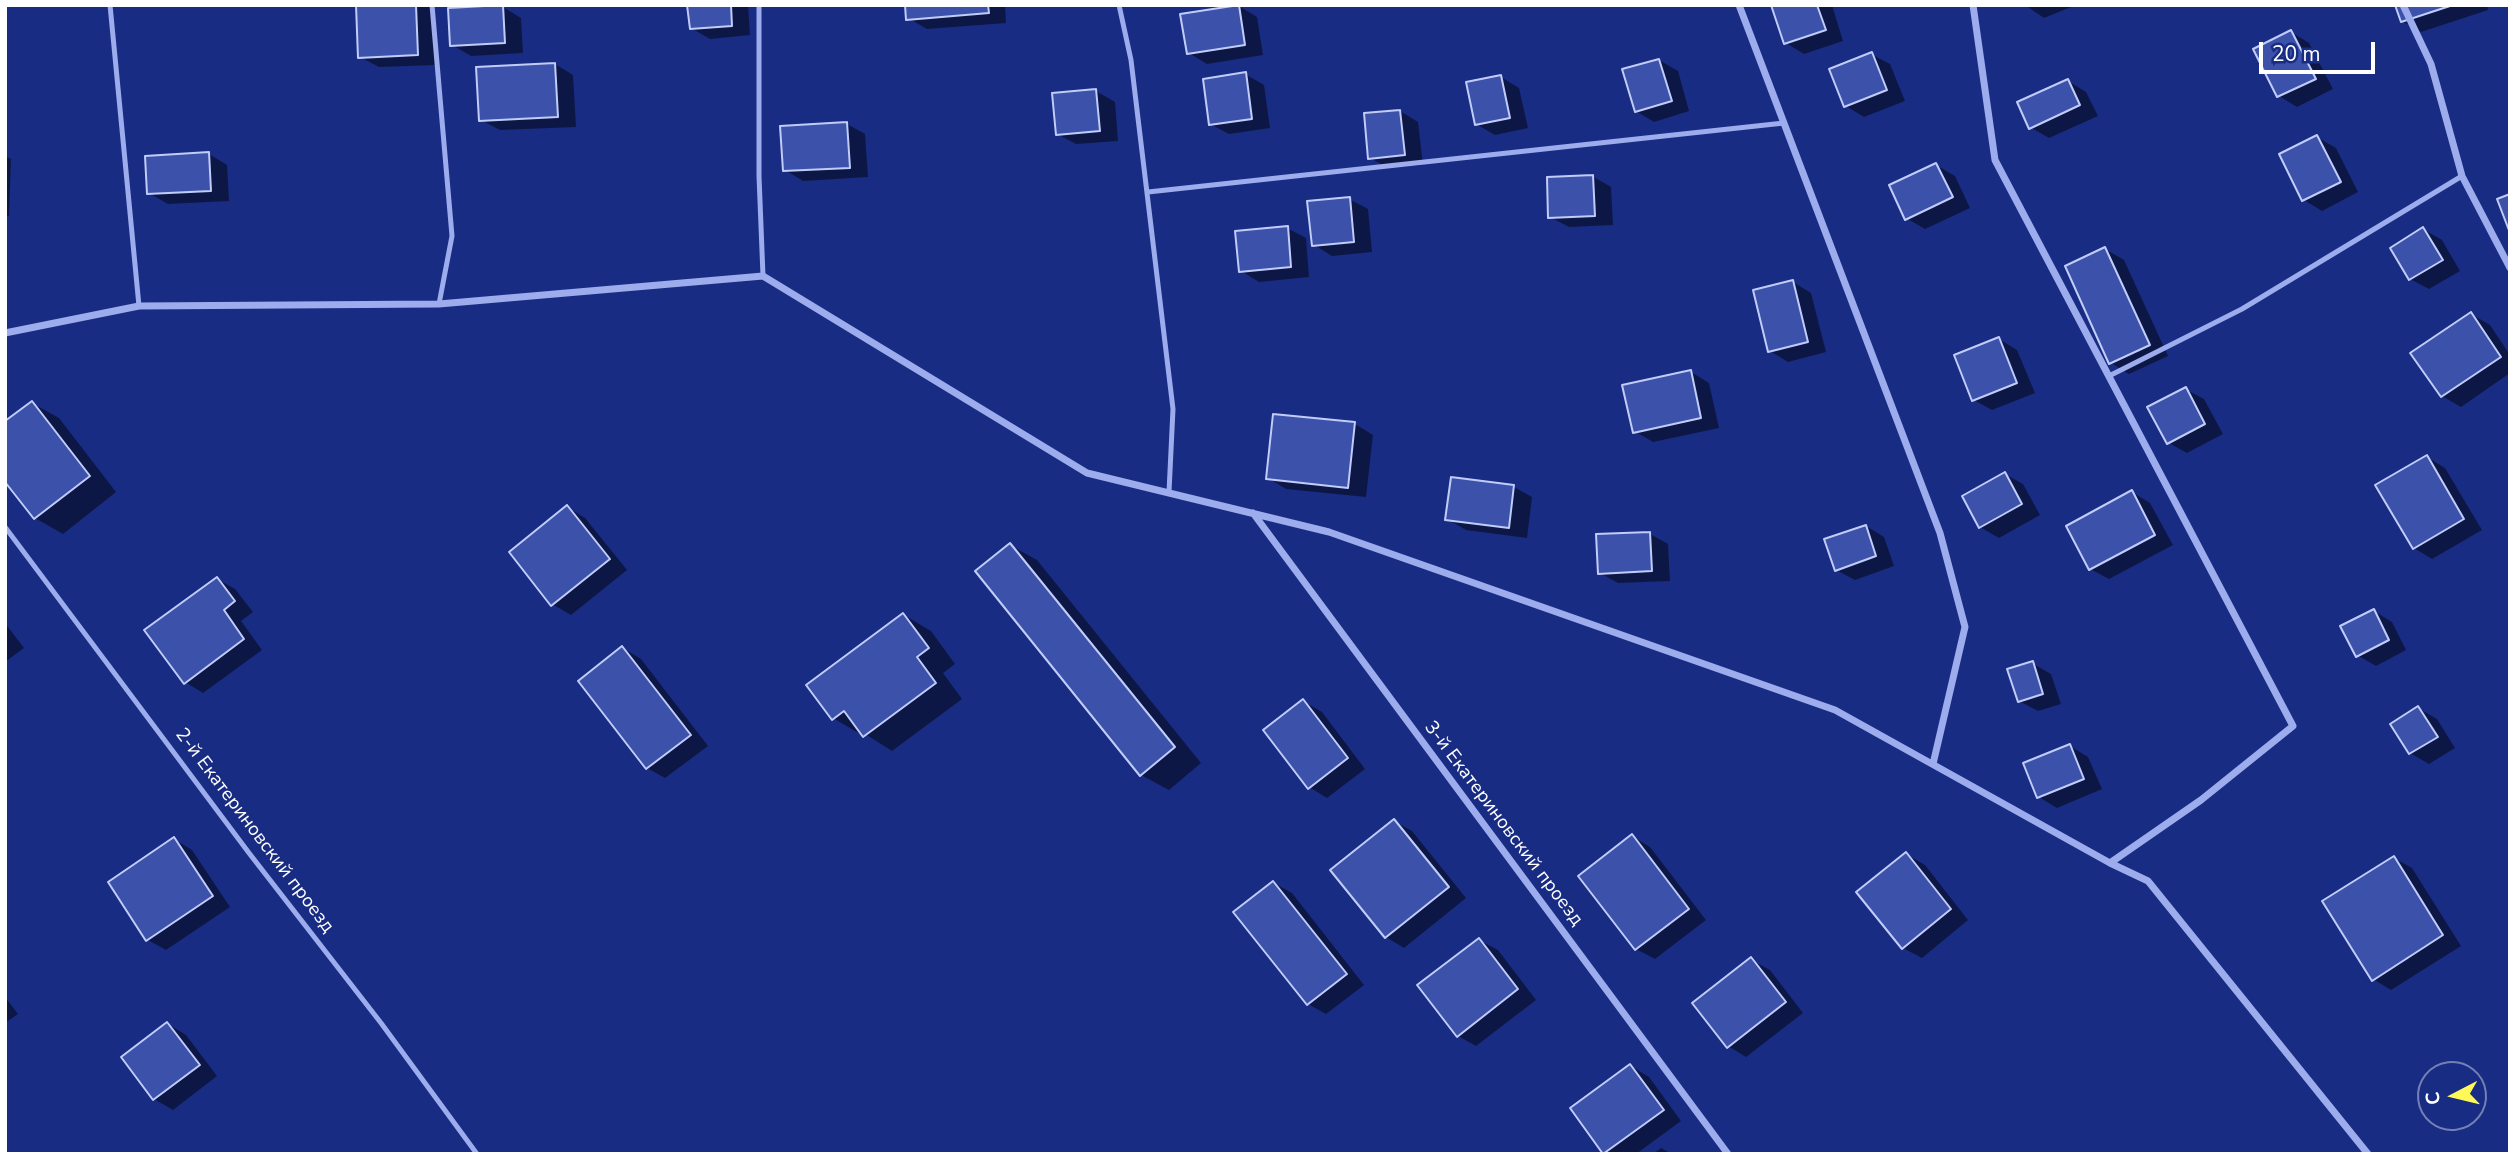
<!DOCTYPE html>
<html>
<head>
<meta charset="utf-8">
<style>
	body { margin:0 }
	#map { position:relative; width:2515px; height:1159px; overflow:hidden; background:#182c83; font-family:"Nunito Sans",sans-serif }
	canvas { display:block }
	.frame { position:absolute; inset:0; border:7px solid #fff; pointer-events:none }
	.north { position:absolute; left:2417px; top:1061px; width:70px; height:70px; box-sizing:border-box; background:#182c83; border:2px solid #7480b5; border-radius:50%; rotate:263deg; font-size:19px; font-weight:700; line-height:28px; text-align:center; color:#fff }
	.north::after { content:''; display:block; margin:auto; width:24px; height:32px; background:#fff957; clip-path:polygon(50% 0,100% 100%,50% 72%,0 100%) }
	.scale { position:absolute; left:2259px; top:42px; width:116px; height:32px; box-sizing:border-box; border:4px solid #fff; border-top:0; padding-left:9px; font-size:21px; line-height:24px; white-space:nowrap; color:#fff; -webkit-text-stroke:5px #182c83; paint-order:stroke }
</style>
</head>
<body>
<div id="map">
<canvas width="2515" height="1159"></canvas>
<div class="frame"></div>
<div class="north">С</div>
<div class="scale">20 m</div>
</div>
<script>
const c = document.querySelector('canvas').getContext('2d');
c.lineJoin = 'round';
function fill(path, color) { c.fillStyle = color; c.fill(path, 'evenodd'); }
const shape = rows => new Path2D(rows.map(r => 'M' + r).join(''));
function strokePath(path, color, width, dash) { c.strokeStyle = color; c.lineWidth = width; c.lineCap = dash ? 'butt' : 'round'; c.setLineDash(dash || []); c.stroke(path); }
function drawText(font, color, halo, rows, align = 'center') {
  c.font = font + ' "Nunito Sans",sans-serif'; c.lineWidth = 5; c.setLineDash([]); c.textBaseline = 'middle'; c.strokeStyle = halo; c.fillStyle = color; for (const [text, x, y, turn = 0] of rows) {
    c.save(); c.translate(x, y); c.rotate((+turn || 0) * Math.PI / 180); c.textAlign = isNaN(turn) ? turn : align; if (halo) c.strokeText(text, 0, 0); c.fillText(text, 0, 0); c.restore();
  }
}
const shadow = shape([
	[358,5,434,5,436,65,379,67,360,57],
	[689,5,748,5,750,35,710,39,691,28],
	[907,5,1005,5,1006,23,927,29,908,18],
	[1773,5,1832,5,1843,41,1804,54,1786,43],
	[2025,5,2076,5,2044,18],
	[2397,5,2487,5,2488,10,2421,32,2402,21],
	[1239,6,1257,17,1263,55,1207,64,1189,53],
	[503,7,521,18,523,53,471,56,452,45],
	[2291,32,2309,43,2333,89,2297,107,2279,96],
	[1871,54,1890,64,1905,101,1864,117,1846,106],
	[1659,60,1678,71,1689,111,1654,122,1636,111],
	[555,64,573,75,576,127,500,130,481,120],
	[1245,74,1264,85,1270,128,1229,134,1210,124],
	[1501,77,1519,88,1528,128,1495,135,1476,124],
	[2068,81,2086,92,2098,116,2049,138,2030,127],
	[1096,91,1115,102,1118,141,1076,144,1057,134],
	[1400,111,1418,122,1423,165,1388,168,1370,158],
	[847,124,865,134,868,177,803,181,785,170],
	[2317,137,2336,148,2358,192,2322,211,2304,200],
	[209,154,227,165,229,201,168,204,149,193],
	[5,156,11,159,9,216,5,216],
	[1936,165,1955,176,1970,208,1925,229,1906,218],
	[1592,176,1611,187,1613,225,1569,227,1550,217],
	[1349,199,1368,209,1372,252,1332,256,1314,245],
	[1287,228,1306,238,1309,277,1259,282,1241,271],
	[2423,229,2442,240,2460,271,2429,289,2410,279],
	[2105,249,2124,260,2168,356,2129,374,2111,363],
	[1793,282,1811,293,1826,352,1788,362,1770,351],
	[2471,314,2490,325,2510,355,2510,373,2461,407,2442,396],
	[1999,339,2017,350,2035,393,1992,410,1974,400],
	[1691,372,1709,383,1719,428,1653,442,1634,431],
	[2185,389,2204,399,2223,434,2187,453,2169,443],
	[32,403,59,418,116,492,63,534,35,518,5,479],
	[1274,416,1355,424,1373,435,1366,497,1286,489,1268,478],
	[2427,457,2445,468,2482,530,2432,559,2414,548],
	[2005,474,2023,484,2040,515,1999,538,1980,527],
	[1514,487,1532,497,1527,538,1466,530,1447,519],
	[2132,492,2150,503,2173,545,2109,579,2090,569],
	[567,507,585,518,627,570,571,615,552,604],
	[1866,526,1884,537,1894,566,1855,580,1836,570],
	[1650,534,1668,544,1670,581,1618,583,1600,573],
	[1010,545,1037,560,1201,763,1169,790,1141,775],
	[217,579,235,589,253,612,241,621,262,650,203,693,185,682],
	[2374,611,2392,622,2406,650,2376,666,2357,655],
	[904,615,931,631,955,664,943,673,962,699,892,751,862,732,860,734,833,718],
	[5,623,24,648,5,662],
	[623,648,641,659,708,746,665,778,647,768],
	[2032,663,2051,674,2061,704,2038,711,2019,701],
	[1303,701,1322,712,1365,769,1327,798,1309,787],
	[2418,708,2437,719,2455,748,2429,764,2410,753],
	[2070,746,2088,757,2102,789,2057,808,2039,797],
	[1394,821,1412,831,1466,898,1404,948,1386,937],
	[1632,836,1650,847,1706,920,1655,959,1636,949],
	[174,839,192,850,230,907,166,950,148,940],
	[1906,854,1925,865,1968,920,1922,958,1903,948],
	[2394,858,2412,868,2461,946,2391,990,2373,979],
	[1274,883,1292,893,1364,985,1326,1014,1308,1004],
	[1479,940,1498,950,1536,1000,1476,1046,1458,1036],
	[1751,960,1770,970,1803,1013,1746,1057,1728,1046],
	[5,997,18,1014,5,1023],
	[168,1024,186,1035,217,1076,173,1110,154,1099,123,1058],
	[1631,1066,1649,1077,1681,1121,1636,1154,1607,1154,1605,1153],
	[1661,1148,1672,1154,1653,1154]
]);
const building = shape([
	[356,5,416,5,418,55,358,58,356,5],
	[503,5,505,43,450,46,448,8,503,5],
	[687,5,731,5,732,26,690,29,687,5],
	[905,5,988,5,989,13,906,20,905,5],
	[1239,5,1245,45,1187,54,1180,14,1239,5],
	[1771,5,1817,5,1826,30,1784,44,1771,5],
	[2395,5,2453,5,2401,22,2395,5],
	[2291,30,2316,79,2277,97,2253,49,2291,30],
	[1872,52,1887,90,1844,107,1829,69,1872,52],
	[1659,59,1672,101,1635,112,1622,69,1659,59],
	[555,63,558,117,479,121,476,67,555,63],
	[1246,72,1252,119,1209,125,1203,79,1246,72],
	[1501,75,1510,118,1475,125,1466,82,1501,75],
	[2068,79,2080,105,2029,129,2017,102,2068,79],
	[1096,89,1100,131,1056,135,1052,93,1096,89],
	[1400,110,1405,155,1368,159,1364,113,1400,110],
	[847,122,850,168,783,171,780,126,847,122],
	[2317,135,2341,182,2302,201,2279,154,2317,135],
	[209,152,211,191,147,194,145,156,209,152],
	[1936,163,1953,197,1905,220,1889,185,1936,163],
	[1593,175,1595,216,1548,218,1547,177,1593,175],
	[2510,194,2510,233,2497,199,2510,194],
	[1350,197,1354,242,1312,246,1307,201,1350,197],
	[1288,226,1291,267,1239,272,1235,231,1288,226],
	[2423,227,2443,260,2409,280,2390,248,2423,227],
	[2105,247,2150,345,2109,364,2065,266,2105,247],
	[1793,280,1808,342,1768,352,1753,290,1793,280],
	[2471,312,2501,357,2441,397,2410,353,2471,312],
	[1999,337,2017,383,1972,401,1954,355,1999,337],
	[1691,370,1701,418,1633,433,1622,385,1691,370],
	[2186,387,2205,424,2167,444,2147,407,2186,387],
	[32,401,90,476,34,519,5,482,5,421,32,401],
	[1273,414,1355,422,1348,488,1266,479,1273,414],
	[2427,455,2464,519,2413,549,2375,485,2427,455],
	[2005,472,2022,504,1979,528,1962,496,2005,472],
	[1451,477,1514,485,1509,528,1445,520,1451,477],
	[2132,490,2155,535,2089,570,2066,526,2132,490],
	[567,505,610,559,551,606,509,552,567,505],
	[1866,525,1876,556,1835,571,1824,539,1866,525],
	[1650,532,1652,571,1598,574,1596,534,1650,532],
	[1010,543,1175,747,1140,776,975,571,1010,543],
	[217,577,235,601,224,610,244,639,184,684,144,630,217,577],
	[2374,609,2389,640,2356,657,2340,626,2374,609],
	[903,613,929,648,917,657,936,683,863,737,844,711,832,720,806,685,903,613],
	[622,646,691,735,646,769,578,681,622,646],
	[2033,661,2043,694,2018,702,2007,669,2033,661],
	[1303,699,1348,758,1308,789,1263,730,1303,699],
	[2418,706,2438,737,2409,754,2390,724,2418,706],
	[2070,744,2084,779,2037,798,2023,763,2070,744],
	[1394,819,1449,887,1385,938,1330,870,1394,819],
	[1632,834,1689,909,1635,950,1578,876,1632,834],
	[174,837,213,896,146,941,108,882,174,837],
	[1906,852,1951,909,1902,949,1856,892,1906,852],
	[2394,856,2443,935,2372,981,2322,901,2394,856],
	[1273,881,1347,974,1307,1005,1233,912,1273,881],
	[1479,938,1518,989,1457,1037,1417,985,1479,938],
	[1751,957,1786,1002,1727,1048,1692,1003,1751,957],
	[167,1022,200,1065,153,1100,121,1057,167,1022],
	[1630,1064,1664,1110,1603,1154,1570,1108,1630,1064]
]);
const lane = shape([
	[110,5,139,306],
	[432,5,452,236,439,304],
	[759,5,759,176,763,276],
	[1119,5,1131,60,1173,409,1169,492],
	[1148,192,1784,123],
	[2109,376,2242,309,2462,176],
	[5,527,249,853,381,1023,477,1154]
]);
const street = shape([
	[1739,5,1940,533,1965,627,1933,764],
	[1973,5,1995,160,2293,726,2201,800,2110,863],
	[2403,5,2431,64,2462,176,2510,268],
	[5,333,139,306,439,304,763,276,1087,473,1329,532,1835,710,2110,863,2148,881,2368,1154],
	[1253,513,1728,1154]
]);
const streetNames = [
	["3-й Екатериновский проезд",1503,824,53],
	["2-й Екатериновский проезд",254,831,53]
];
fill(shadow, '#0007');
fill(building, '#3c52aa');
strokePath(building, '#c1ccf9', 2);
strokePath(lane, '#9cacec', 5);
strokePath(street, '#9cacec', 7);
drawText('19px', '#fff', '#182c83', streetNames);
</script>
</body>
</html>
